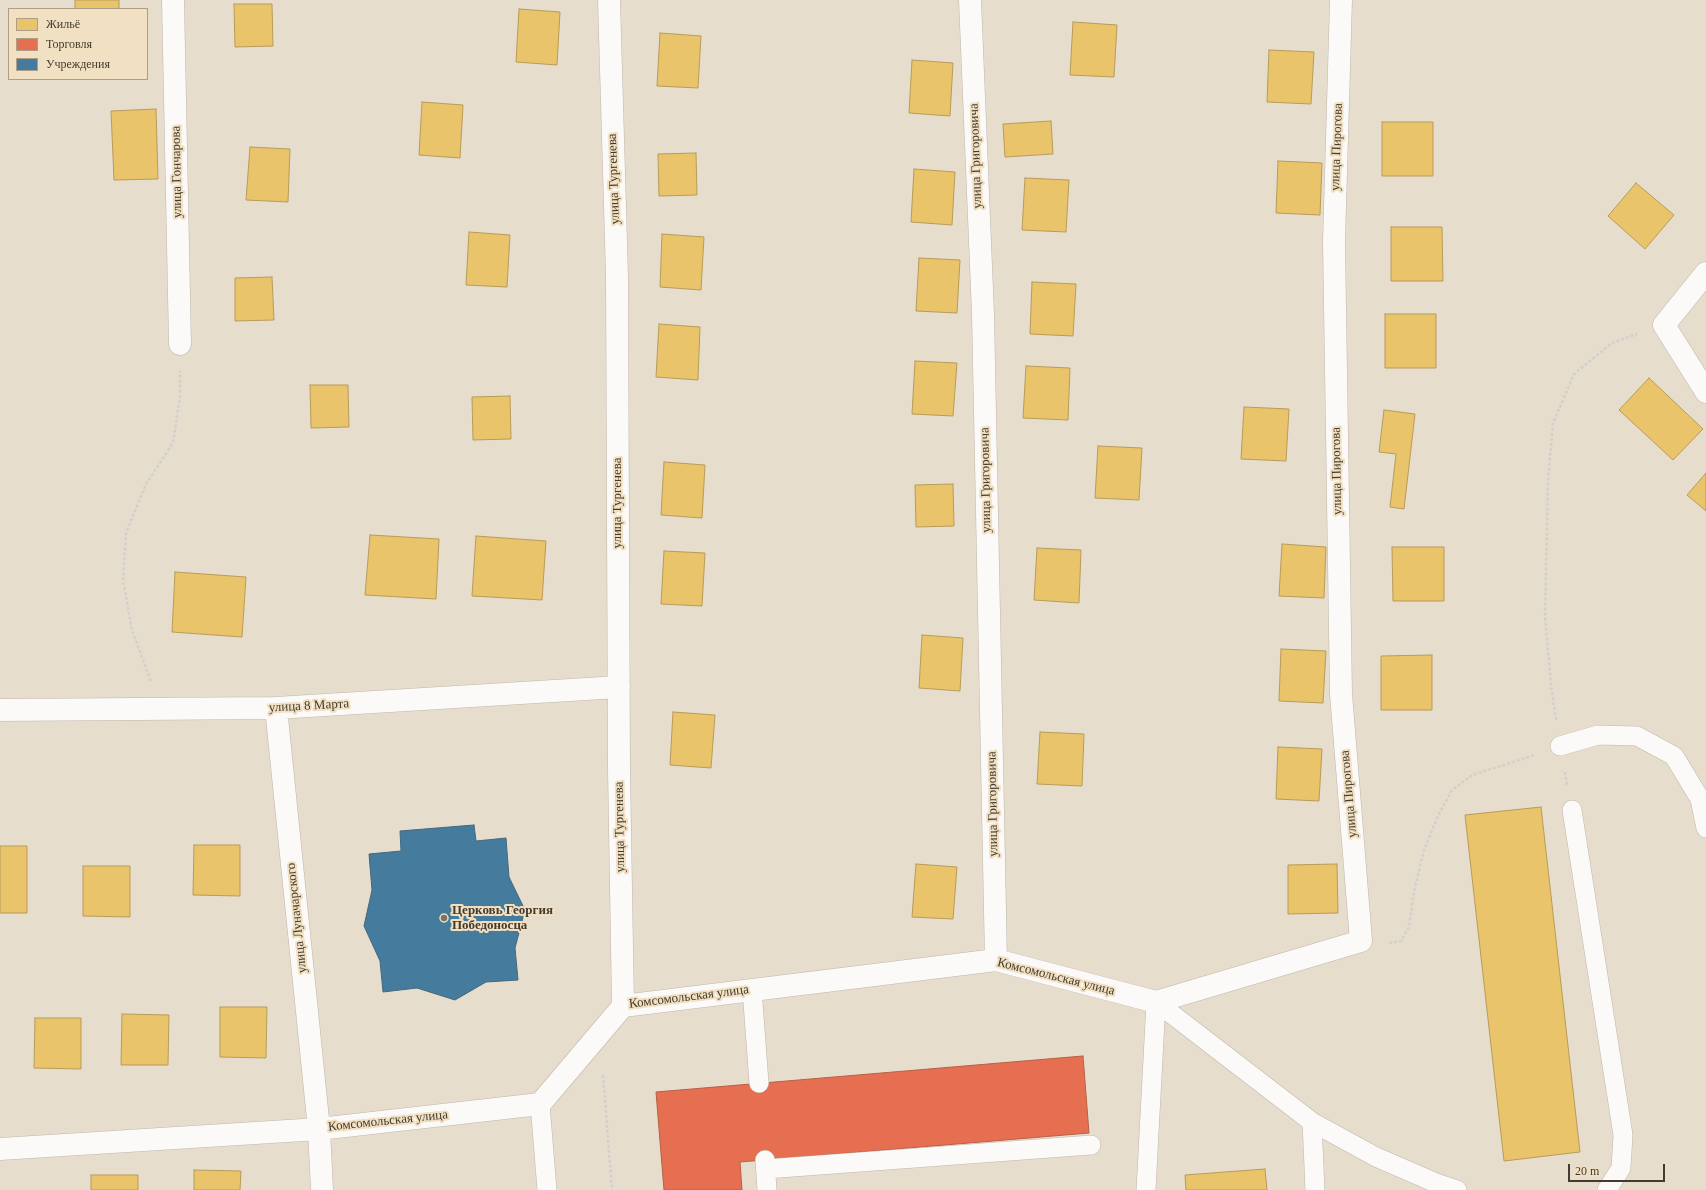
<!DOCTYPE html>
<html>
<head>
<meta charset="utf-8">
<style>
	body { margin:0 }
	#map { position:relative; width:1706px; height:1190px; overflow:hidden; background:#e7ddcd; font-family:"Times New Roman",serif }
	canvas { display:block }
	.legend { position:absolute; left:8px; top:8px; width:140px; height:72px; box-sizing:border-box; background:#f2e0c2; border:1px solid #ac9e88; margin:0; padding:5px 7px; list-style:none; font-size:12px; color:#433b30 }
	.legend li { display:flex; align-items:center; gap:8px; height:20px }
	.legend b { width:20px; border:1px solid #ac9e88 }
	.scale { position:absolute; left:1568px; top:1164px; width:97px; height:18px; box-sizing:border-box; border:2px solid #433b30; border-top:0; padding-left:5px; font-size:12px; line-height:14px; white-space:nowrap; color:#433b30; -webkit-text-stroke:3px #f2e0c2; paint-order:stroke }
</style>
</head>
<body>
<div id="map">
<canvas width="1706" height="1190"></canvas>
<ul class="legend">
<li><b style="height:11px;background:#e9c46a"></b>Жильё</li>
<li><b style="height:11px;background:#e76f51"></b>Торговля</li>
<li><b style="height:11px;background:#457b9d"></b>Учреждения</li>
</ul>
<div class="scale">20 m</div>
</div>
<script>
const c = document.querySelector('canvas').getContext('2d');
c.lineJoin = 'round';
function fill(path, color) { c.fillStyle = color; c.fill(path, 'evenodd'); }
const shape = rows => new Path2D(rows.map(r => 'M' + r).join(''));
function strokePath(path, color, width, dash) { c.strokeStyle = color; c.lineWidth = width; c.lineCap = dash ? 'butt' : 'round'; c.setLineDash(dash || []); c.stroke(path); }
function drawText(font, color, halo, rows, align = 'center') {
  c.font = font + ' "Times New Roman",serif'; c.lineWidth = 4; c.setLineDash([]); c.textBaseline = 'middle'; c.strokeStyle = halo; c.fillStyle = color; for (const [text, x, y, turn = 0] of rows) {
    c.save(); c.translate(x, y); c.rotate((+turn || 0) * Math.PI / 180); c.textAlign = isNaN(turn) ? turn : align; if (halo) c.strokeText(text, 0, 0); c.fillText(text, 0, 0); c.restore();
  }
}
const homes = shape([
	[75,0,119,0,119,9,75,9,75,0],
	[234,4,272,4,273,46,235,47,234,4],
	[519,9,560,12,557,65,516,62,519,9],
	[1073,22,1117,25,1114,77,1070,75,1073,22],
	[660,33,701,36,698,88,657,86,660,33],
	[1269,50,1314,52,1311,104,1267,102,1269,50],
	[912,60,953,63,950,116,909,113,912,60],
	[422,102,463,105,460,158,419,155,422,102],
	[156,109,158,179,114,180,111,111,156,109],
	[1051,121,1053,154,1005,157,1003,124,1051,121],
	[1382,122,1433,122,1433,176,1382,176,1382,122],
	[250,147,290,149,288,202,246,200,250,147],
	[696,153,697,195,659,196,658,154,696,153],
	[1278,161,1322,163,1320,215,1276,213,1278,161],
	[914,169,955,172,952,225,911,222,914,169],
	[1025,178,1069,180,1066,232,1022,230,1025,178],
	[1636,183,1674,215,1645,249,1608,216,1636,183],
	[1391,227,1442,227,1443,281,1391,281,1391,227],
	[469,232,510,235,507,287,466,285,469,232],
	[662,234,704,237,701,290,660,287,662,234],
	[919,258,960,260,957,313,916,311,919,258],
	[272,277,274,320,235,321,235,278,272,277],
	[1032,282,1076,284,1073,336,1030,334,1032,282],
	[1385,314,1436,314,1436,368,1385,368,1385,314],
	[659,324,700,327,698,380,656,377,659,324],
	[915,361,957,363,953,416,912,414,915,361],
	[1026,366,1070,368,1068,420,1023,418,1026,366],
	[1649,378,1703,429,1673,460,1619,410,1649,378],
	[310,385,348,385,349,427,311,428,310,385],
	[510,396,511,439,473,440,472,397,510,396],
	[1244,407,1289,409,1286,461,1241,459,1244,407],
	[1384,410,1415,414,1404,509,1390,507,1396,454,1379,452,1384,410],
	[1098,446,1142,448,1139,500,1095,498,1098,446],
	[664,462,705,465,702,518,661,515,664,462],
	[1706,473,1706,511,1687,495,1706,473],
	[953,484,954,526,916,527,915,485,953,484],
	[370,535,439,539,436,599,365,595,370,535],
	[476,536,546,541,542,600,472,596,476,536],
	[1282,544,1326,547,1324,598,1279,596,1282,544],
	[1392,547,1444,547,1444,601,1393,601,1392,547],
	[1037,548,1081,550,1079,603,1034,600,1037,548],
	[664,551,705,553,702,606,661,604,664,551],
	[175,572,246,577,242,637,172,632,175,572],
	[922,635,963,638,960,691,919,688,922,635],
	[1281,649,1326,651,1323,703,1279,701,1281,649],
	[1432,655,1432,710,1381,710,1381,656,1432,655],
	[673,712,715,715,711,768,670,765,673,712],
	[1040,732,1084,734,1082,786,1037,784,1040,732],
	[1278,747,1322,749,1319,801,1276,799,1278,747],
	[1541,807,1580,1152,1504,1161,1465,815,1541,807],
	[194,845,240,845,240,896,193,895,194,845],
	[0,846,27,846,27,913,0,913,0,846],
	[916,864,957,867,953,919,912,917,916,864],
	[1337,864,1338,913,1288,914,1288,865,1337,864],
	[83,866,130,866,130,917,83,916,83,866],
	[220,1007,267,1007,266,1058,220,1057,220,1007],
	[122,1014,169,1015,168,1065,121,1065,122,1014],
	[35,1018,81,1018,81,1069,34,1068,35,1018],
	[1265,1169,1267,1190,1186,1190,1185,1175,1265,1169],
	[194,1170,241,1171,240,1190,194,1190,194,1170],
	[91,1175,138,1175,138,1190,91,1190,91,1175]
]);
const shops = shape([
	[1083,1056,1089,1133,740,1162,742,1190,664,1190,656,1092,1083,1056]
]);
const public = shape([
	[474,825,476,841,506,838,509,877,525,910,515,948,518,980,486,982,455,1000,417,988,383,992,380,961,364,926,372,890,369,854,401,851,400,831,474,825]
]);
const path = shape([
	[151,681,132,630,123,580,126,533,146,484,173,443,180,396,180,371],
	[1556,720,1551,685,1545,616,1548,480,1553,423,1574,374,1612,343,1637,334],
	[1565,772,1567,785],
	[1389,943,1401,941,1409,927,1414,891,1424,850,1438,816,1452,790,1472,775,1535,755],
	[603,1075,612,1190]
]);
const service = shape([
	[1560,746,1598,735,1637,736,1674,756,1700,799,1706,828],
	[1572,810,1623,1135,1621,1168,1607,1190],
	[752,989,759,1083],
	[1156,1002,1312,1122,1315,1190],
	[540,1104,547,1190],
	[1312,1122,1376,1157,1436,1183,1457,1190],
	[765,1160,767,1190],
	[766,1169,1091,1145],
	[1146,1190,1156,1002]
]);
const minor = shape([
	[173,0,180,344],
	[609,0,617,276,619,770,623,1006],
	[970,0,983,314,996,960],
	[1706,273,1664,325,1706,392],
	[276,708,319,1129,322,1190],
	[0,710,276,708,619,687],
	[0,1149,319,1129,540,1104,623,1006,996,960,1156,1002,1361,941,1341,694,1334,242,1341,0]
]);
const markers = [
	[444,918,4,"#7c7467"]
];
const streetNames = [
	["улица Пирогова",1337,147,-88],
	["улица Григоровича",976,156,-92],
	["улица Гончарова",177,172,-91],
	["улица Тургенева",614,179,-92],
	["улица Пирогова",1337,471,-91],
	["улица Григоровича",986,480,-91],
	["улица Тургенева",618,503,-90],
	["улица 8 Марта",309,706,-3],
	["улица Пирогова",1349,794,-95],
	["улица Григоровича",993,804,-91],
	["улица Тургенева",620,827,-91],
	["улица Луначарского",297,918,-96],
	["Комсомольская улица",1056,977,14],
	["Комсомольская улица",689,997,-7],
	["Комсомольская улица",388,1121,-6]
];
const poiNames = [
	["Церковь Георгия",452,911],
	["Победоносца",452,926]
];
fill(homes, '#e9c46a');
strokePath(homes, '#b79b59', 1);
fill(shops, '#e76f51');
strokePath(shops, '#b65f47', 1);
fill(public, '#457b9d');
strokePath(public, '#44687c', 1);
strokePath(service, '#beb6aa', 20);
strokePath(minor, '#beb6aa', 23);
strokePath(path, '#d3d0cc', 2.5, [3, 2]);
strokePath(service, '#fbfaf8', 19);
strokePath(minor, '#fbfaf8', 22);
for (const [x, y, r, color] of markers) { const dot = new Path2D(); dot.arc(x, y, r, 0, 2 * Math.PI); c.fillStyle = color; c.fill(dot); strokePath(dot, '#f2e0c2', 1.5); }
drawText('13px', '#433b30', '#f2e0c2', streetNames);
drawText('bold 13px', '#433b30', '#f2e0c2', poiNames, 'left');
</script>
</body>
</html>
